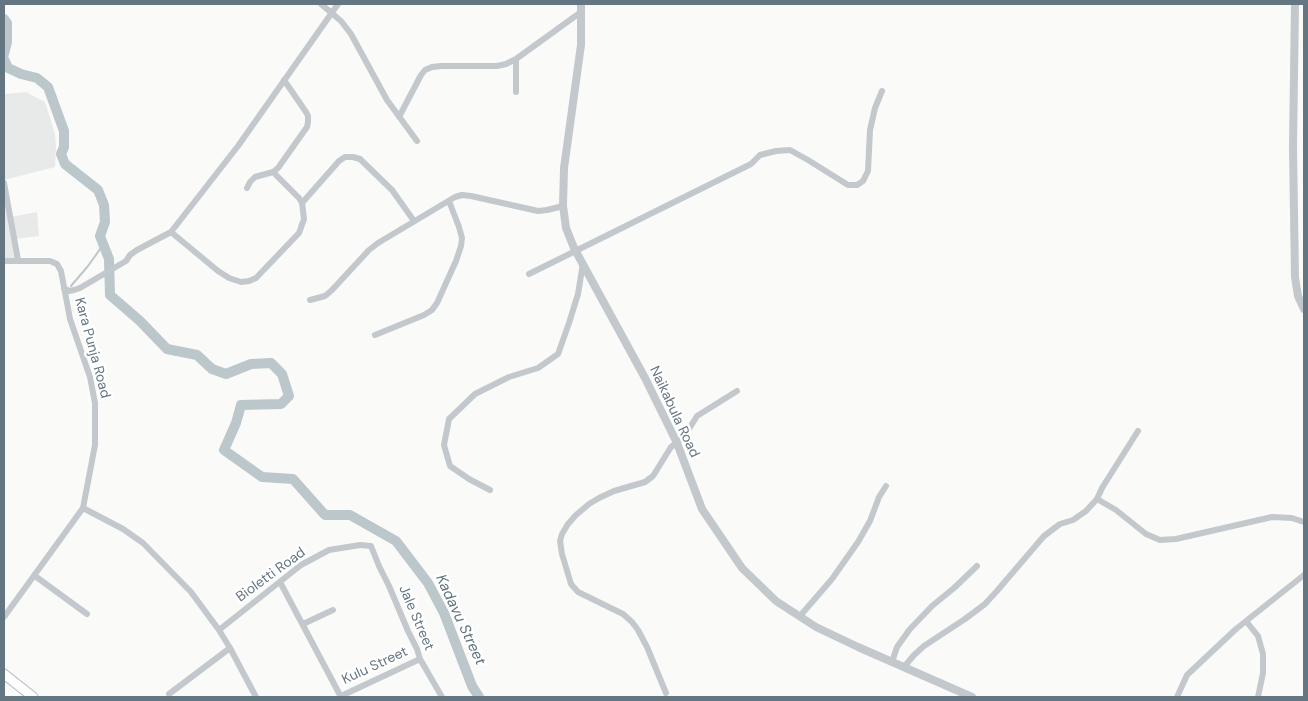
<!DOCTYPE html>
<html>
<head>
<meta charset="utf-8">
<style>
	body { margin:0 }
	#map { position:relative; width:1308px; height:701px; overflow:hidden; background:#fafaf8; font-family:"DM Sans",sans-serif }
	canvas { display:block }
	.frame { position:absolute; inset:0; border:5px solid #657683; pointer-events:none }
</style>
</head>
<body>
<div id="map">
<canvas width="1308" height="701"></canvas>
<div class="frame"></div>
</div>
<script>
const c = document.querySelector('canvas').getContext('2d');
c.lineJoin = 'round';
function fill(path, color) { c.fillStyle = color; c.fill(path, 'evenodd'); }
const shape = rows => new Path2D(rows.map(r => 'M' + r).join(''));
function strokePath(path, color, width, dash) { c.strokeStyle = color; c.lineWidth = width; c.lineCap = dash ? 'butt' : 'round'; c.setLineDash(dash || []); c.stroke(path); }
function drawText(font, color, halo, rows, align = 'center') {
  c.font = font + ' "DM Sans",sans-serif'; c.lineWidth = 5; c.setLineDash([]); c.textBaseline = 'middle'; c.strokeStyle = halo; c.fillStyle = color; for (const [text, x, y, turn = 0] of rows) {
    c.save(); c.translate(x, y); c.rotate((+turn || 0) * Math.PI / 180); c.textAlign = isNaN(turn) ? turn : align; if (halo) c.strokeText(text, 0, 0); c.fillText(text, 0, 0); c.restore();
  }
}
const built = shape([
	[26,92,45,102,55,134,56,148,55,167,4,180,4,94],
	[4,183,10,217,37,212,39,236,14,239,18,260,4,261]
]);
const stream = shape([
	[71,286,88,266,103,245]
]);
const river = shape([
	[4,19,7,23,7,42,4,54],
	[4,59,8,68,21,74,37,78,48,87,64,131,64,147,61,154,65,164,98,190,104,205,105,222,100,236,109,259,110,295,140,321,167,349,197,355,212,369,226,374,251,364,271,363,282,374,289,396,281,404,241,405,236,423,224,450,262,477,293,479,325,515,350,515,396,541,428,583,444,613,472,686,479,697]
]);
const minor = shape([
	[321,4,341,21,351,34,387,100,417,141],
	[516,92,516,59],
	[399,117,421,75,425,70,432,67,441,66,497,66,506,64,516,59,581,12],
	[273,172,299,198,302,203,304,219,299,233,256,278,249,281,241,282,229,278,218,271,171,232,238,146,338,4],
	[4,183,18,260],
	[247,188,250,182,255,177,273,172,278,168,307,127,308,122,308,116,306,112,284,80],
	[302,203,339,161,345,157,353,157,360,159,392,190,414,221],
	[4,261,50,261,57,264,61,271,70,319,90,377,95,403,95,445,83,508,4,617],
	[529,274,751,164,760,155,776,151,790,150,808,160,848,185,857,185,863,181,868,171,870,130,875,108,882,91],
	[64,288,69,291,74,290,80,288,126,261,130,255,137,250,171,232],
	[310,300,325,296,332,290,369,250,378,243,455,197,462,195,471,196,538,211,547,210,563,206],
	[375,335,424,315,432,310,437,303,456,261,461,246,462,238,459,227,449,201],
	[490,490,469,479,450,466,444,445,449,419,475,394,509,377,538,368,558,354,569,323,578,294,583,263],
	[1097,499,1116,510,1146,534,1160,540,1176,539,1272,517,1292,518,1304,522],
	[83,508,123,529,143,543,191,592,219,630,230,648,256,697],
	[35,576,87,614],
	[280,582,341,697],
	[800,616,832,579,858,542,870,521,879,497,886,486],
	[1246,621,1258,636,1263,654,1263,673,1258,697],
	[303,624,333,610],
	[219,630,301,565,329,550,360,545,371,546,379,566,389,586,408,631,417,649,420,659,442,697],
	[892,662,897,647,910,629,932,606,954,588,977,566],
	[904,667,914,655,924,646,965,619,985,604,996,592,1044,536,1060,524,1073,520,1086,511,1097,499,1102,488,1138,431],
	[666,693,647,647,638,630,632,622,623,614,578,592,571,584,562,554,560,541,562,534,568,524,576,515,589,504,599,498,614,491,645,482,653,476,671,447,684,437,697,416,737,391],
	[169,694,230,648],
	[341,696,420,659],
	[1177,697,1187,675,1236,629,1304,575]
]);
const tertiary = shape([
	[581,4,581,45,564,168,563,206,566,228,574,248,645,378,677,443,702,509,742,568,776,601,816,627,858,647,972,697],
	[1295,4,1293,147,1295,277,1298,296,1304,309]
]);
const secondary = shape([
	[4,674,33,697]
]);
const streetNames = [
	["Kara Punja Road",92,348,75],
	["Naikabula Road",674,412,65],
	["Bioletti Road",271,575,-36],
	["Jale Street",416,618,67],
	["Kulu Street",375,666,-25]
];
const waterNames = [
	["Kadavu Street",460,620,65]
];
fill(built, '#e8e9e9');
strokePath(stream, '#bbc7cb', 2);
strokePath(river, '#bbc7cb', 10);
strokePath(secondary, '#b3babf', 11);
strokePath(minor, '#c3c8cc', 6);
strokePath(tertiary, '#c3c8cc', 8);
strokePath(secondary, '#fff', 9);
drawText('14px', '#657683', '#fff', streetNames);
drawText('italic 15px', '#60757c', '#fff', waterNames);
</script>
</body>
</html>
